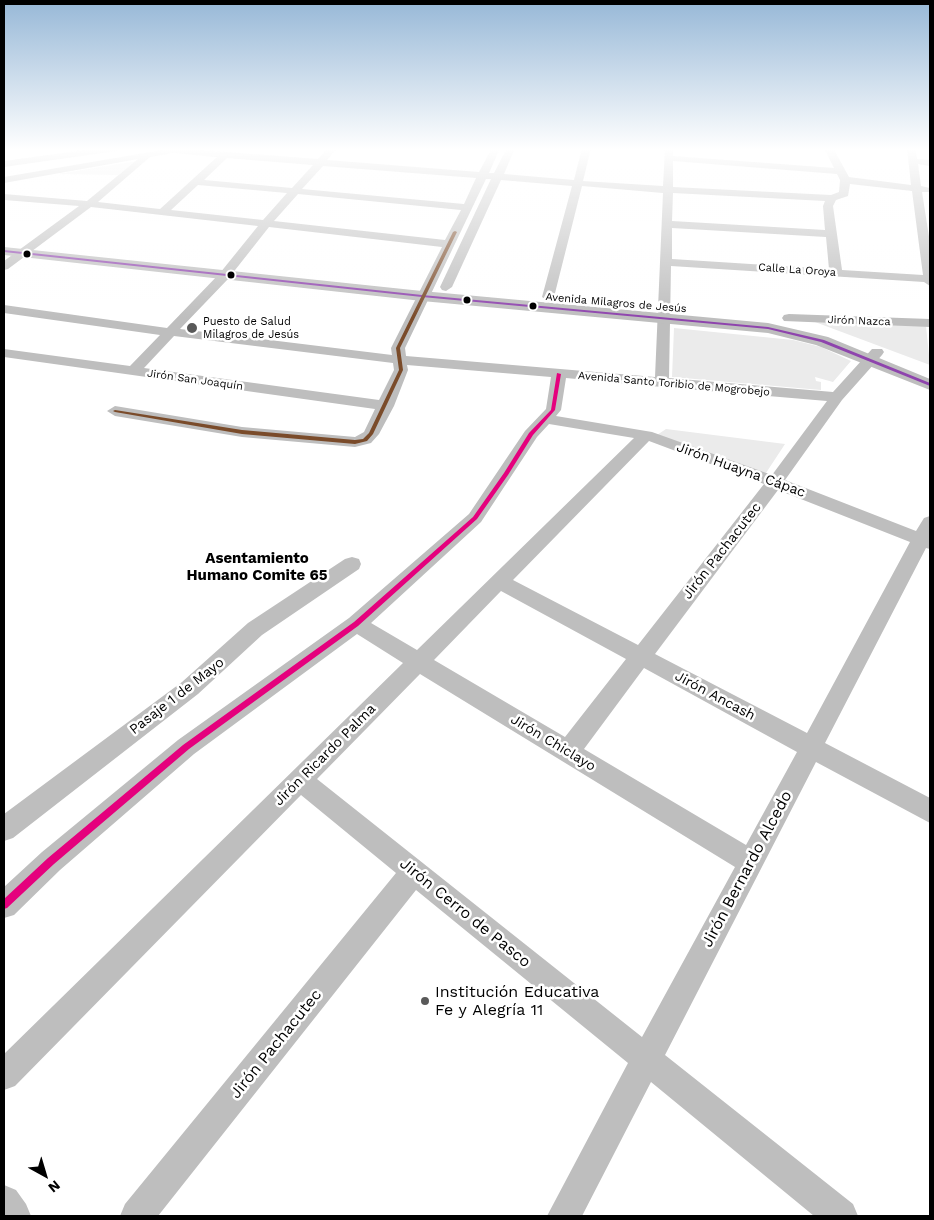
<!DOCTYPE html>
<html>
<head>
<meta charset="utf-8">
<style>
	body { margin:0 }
	#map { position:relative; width:934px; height:1220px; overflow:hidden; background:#fff; font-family:"Work Sans",sans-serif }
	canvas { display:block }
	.frame { position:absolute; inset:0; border:5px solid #000; pointer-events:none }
	.north { position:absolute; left:20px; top:1150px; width:50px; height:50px; -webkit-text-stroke:4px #fff; paint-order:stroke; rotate:141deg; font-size:14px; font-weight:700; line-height:20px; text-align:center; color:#000 }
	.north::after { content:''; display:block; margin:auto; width:18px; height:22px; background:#000; clip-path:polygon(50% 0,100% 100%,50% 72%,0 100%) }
</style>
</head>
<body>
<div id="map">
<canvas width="934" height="1220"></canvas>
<div class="frame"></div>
<div class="north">N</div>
</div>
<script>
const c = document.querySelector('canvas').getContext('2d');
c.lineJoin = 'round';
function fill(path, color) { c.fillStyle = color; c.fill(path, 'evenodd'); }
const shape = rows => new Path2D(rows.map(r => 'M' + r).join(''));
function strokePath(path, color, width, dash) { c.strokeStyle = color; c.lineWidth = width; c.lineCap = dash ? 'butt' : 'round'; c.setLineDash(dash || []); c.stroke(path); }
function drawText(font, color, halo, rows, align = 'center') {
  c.font = font + ' "Work Sans",sans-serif'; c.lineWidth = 5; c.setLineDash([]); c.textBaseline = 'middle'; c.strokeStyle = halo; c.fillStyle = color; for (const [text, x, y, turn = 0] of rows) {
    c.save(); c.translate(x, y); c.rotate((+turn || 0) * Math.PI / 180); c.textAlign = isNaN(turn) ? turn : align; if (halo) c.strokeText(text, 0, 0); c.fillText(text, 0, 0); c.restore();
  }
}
const green = shape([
	[137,161,118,175,58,174],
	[815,322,926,326,930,365],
	[674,328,793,340,821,347,851,361,833,382,815,377,816,381,821,382,821,390,672,377],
	[666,429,785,444,766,473,657,435]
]);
const minor = shape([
	[99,148,121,148,116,151,4,167,4,161,99,148],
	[174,148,318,159,328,148,337,148,327,160,479,172,492,148,500,148,489,173,494,173,507,148,515,148,504,174,574,180,582,148,591,148,583,181,663,186,665,148,673,148,673,156,834,168,824,148,833,148,849,177,911,185,907,148,915,148,917,159,930,160,930,166,918,164,921,186,930,188,930,192,922,192,930,243,930,286,924,282,671,266,669,378,833,392,872,349,882,349,884,352,882,355,842,400,785,480,916,531,924,518,930,516,930,549,926,548,825,743,930,798,930,823,816,762,665,1055,853,1204,858,1216,814,1216,651,1082,582,1216,547,1216,628,1063,416,890,158,1216,120,1216,125,1204,396,873,301,795,15,1086,4,1090,4,1054,403,663,357,634,194,754,60,870,14,915,4,918,4,887,42,852,178,740,349,618,469,514,525,431,546,409,551,377,407,365,408,370,394,406,379,434,371,443,355,447,242,437,115,416,107,411,115,406,242,427,355,437,364,432,375,409,4,357,4,349,130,366,160,335,4,313,4,305,167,328,220,273,258,226,91,207,8,269,4,270,4,261,79,206,4,200,4,194,87,201,138,159,4,183,4,177,174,148],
	[174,153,217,157,160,209,98,202,150,157,174,153],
	[227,158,313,165,292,188,204,180,227,158],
	[673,161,837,174,840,180,839,192,831,195,673,187,673,161],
	[323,166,476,178,464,204,302,189,323,166],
	[486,179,491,179,440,287,442,290,446,291,452,287,501,180,572,186,542,297,548,301,554,297,582,186,663,193,655,377,406,356,405,348,486,179],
	[850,184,912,191,923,275,842,270,833,206,836,200,848,196,850,184],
	[198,185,287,193,263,220,171,210,198,185],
	[673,193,825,201,823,206,825,230,672,221,673,193],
	[298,194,461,210,445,240,274,221,298,194],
	[269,227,442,247,391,348,392,355,180,329,228,279,269,227],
	[672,228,826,237,829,269,672,259,672,228],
	[174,336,393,363,394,370,379,400,144,368,174,336],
	[566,378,662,387,827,401,772,475,652,432,556,416,561,410,566,378],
	[549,424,634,438,417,650,371,623,481,522,537,437,549,424],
	[649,441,764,484,638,645,513,580,649,441],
	[778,490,910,542,807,733,655,654,778,490],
	[501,591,626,659,565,737,434,660,501,591],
	[644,668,797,752,746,845,584,749,644,668],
	[420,674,735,867,642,1037,317,779,420,674],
	[789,314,930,319,930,327,784,321,782,318,784,315,789,314],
	[352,557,359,559,361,564,359,569,262,635,198,694,13,838,4,841,4,814,182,682,248,623,345,559,352,557],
	[4,1185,16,1190,26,1204,31,1216,4,1216,4,1185]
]);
const tertiary = shape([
	[4,247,422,291,768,323,828,337,930,379,930,390,816,345,768,333,422,301,4,255,4,247]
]);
const bus1 = shape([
	[4,250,422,295,768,327,824,340,930,383,930,386,821,342,768,329,422,297,4,252,4,250]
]);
const bus2 = shape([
	[455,231,457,232,400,348,403,370,373,434,367,441,355,444,242,434,115,412,113,411,115,410,242,430,355,440,363,439,369,433,399,370,396,348,453,232,455,231]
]);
const bus3 = shape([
	[557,373,561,374,555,410,533,435,508,475,477,519,358,626,189,749,54,864,7,908,4,909,4,899,48,858,183,745,354,622,473,517,504,473,529,433,551,410,557,373]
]);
const markers = [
	[27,254,4.5,"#000"],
	[231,275,4.5,"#000"],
	[467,300,4.5,"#000"],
	[533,306,4.5,"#000"],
	[192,328,6,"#595959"],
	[425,1001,5,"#595959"]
];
const farStreetnames = [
	["Calle La Oroya",797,270,4],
	["Avenida Milagros de Jesús",616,303,5],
	["Jirón Nazca",859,321,2],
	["Jirón San Joaquín",195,380,8],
	["Avenida Santo Toribio de Mogrobejo",674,384,5]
];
const farPoinames = [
	["Puesto de Salud",203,322],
	["Milagros de Jesús",203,335]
];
const streetNames = [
	["Jirón Huayna Cápac",741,470,20],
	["Jirón Pachacutec",722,551,-52],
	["Pasaje 1 de Mayo",177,696,-38],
	["Jirón Ancash",715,696,28],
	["Jirón Chiclayo",553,743,31],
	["Jirón Ricardo Palma",325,755,-45]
];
const neighbourhoodNames = [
	["Asentamiento",257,559],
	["Humano Comite 65",257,576]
];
const nearStreetnames = [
	["Jirón Bernardo Alcedo",747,869,-62],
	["Jirón Cerro de Pasco",465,913,39],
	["Jirón Pachacutec",276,1044,-51]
];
const nearPoinames = [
	["Institución Educativa",435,992],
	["Fe y Alegría 11",435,1010]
];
fill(green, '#ebebeb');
fill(minor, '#bebebe');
fill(tertiary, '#bebebe');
fill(bus1, '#8e44ad');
fill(bus2, '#7a4b2a');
fill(bus3, '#e5007d');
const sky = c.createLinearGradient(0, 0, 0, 318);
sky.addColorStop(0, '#97b8d7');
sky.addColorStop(0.47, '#fff');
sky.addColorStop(1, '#ffffff00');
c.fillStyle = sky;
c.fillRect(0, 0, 934, 318);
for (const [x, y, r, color] of markers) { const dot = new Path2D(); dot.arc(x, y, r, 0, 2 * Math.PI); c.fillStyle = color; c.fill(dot); strokePath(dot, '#fff', 2); }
drawText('11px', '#000', '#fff', farStreetnames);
drawText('11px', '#000', '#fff', farPoinames, 'left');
drawText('14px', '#000', '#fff', streetNames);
drawText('bold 15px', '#000', '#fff', neighbourhoodNames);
drawText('16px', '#000', '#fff', nearStreetnames);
drawText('16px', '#000', '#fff', nearPoinames, 'left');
</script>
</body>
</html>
